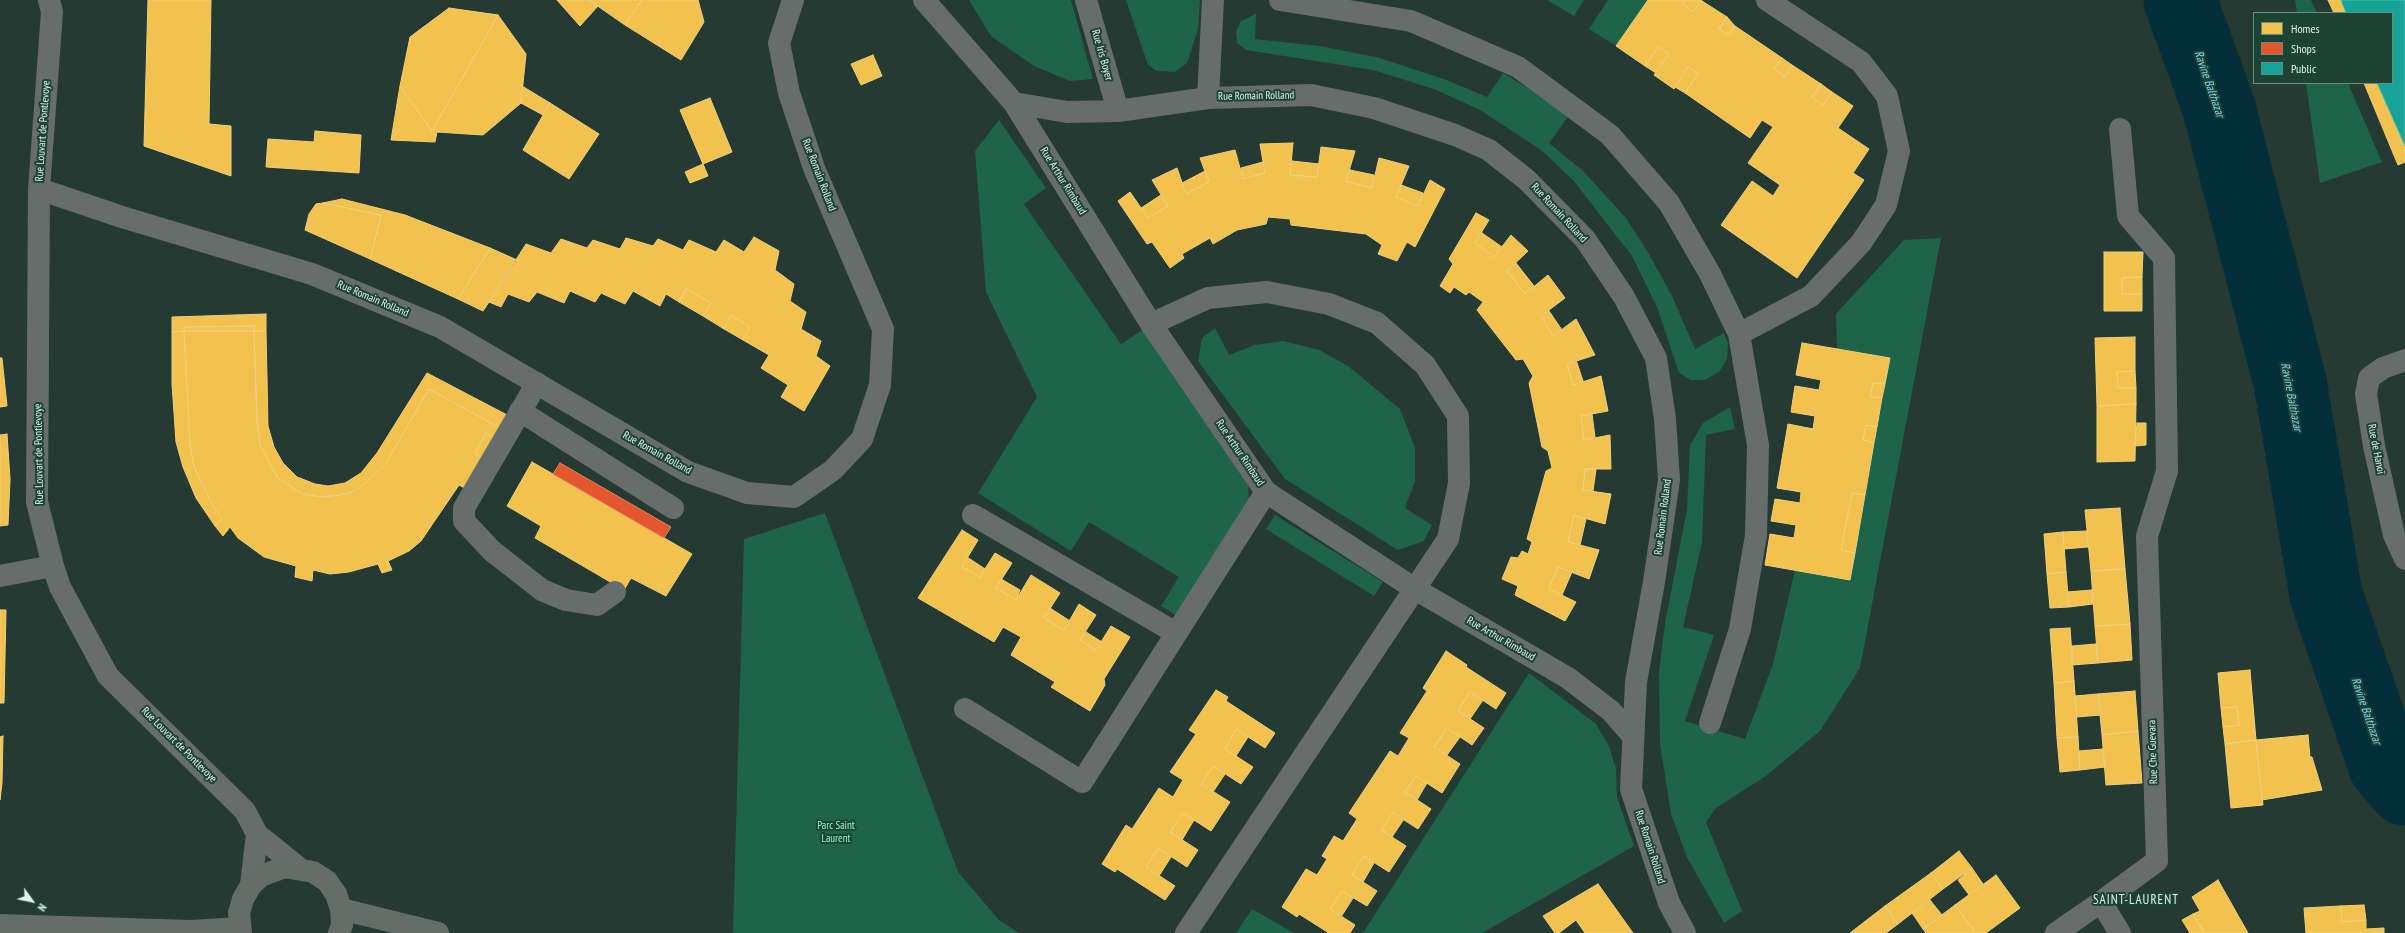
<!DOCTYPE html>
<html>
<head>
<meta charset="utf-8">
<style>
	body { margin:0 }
	#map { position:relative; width:2405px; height:933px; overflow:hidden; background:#253a32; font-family:"PT Sans Narrow",sans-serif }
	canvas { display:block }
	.legend { position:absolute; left:2253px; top:12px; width:140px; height:72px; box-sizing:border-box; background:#1c4334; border:1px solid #6b8b7d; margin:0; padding:5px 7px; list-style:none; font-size:12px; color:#e1f6eb }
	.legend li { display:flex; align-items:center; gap:8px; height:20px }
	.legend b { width:20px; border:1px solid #6b8b7d }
	.north { position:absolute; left:12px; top:881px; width:40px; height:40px; -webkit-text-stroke:3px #1c4334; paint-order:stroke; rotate:123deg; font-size:11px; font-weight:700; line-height:16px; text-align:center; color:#e1f6eb }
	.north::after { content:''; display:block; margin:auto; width:14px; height:18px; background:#e1f6eb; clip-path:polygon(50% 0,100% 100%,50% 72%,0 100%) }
</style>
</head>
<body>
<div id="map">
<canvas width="2405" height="933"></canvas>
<ul class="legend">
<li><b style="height:11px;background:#f2c14e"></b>Homes</li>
<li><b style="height:11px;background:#e4572e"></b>Shops</li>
<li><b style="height:11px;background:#17a398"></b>Public</li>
</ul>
<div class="north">N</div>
</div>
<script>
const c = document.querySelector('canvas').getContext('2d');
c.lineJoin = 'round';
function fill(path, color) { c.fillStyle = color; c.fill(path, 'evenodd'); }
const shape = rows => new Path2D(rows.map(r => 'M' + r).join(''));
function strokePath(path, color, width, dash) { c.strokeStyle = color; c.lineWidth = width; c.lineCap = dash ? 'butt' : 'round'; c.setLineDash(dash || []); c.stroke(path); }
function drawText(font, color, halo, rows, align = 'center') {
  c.font = font + ' "PT Sans Narrow",sans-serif'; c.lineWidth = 4; c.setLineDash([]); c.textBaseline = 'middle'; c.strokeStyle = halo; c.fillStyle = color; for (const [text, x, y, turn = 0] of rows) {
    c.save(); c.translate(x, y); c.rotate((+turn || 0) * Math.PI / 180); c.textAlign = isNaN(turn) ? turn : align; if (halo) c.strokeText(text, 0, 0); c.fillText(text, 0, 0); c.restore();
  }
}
const green = shape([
	[969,0,1071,0,1093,79,1070,81,1034,66,991,36],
	[1126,0,1200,0,1198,29,1187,63,1175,72,1157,71,1148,65],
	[1547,0,1584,0,1574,16],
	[1608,0,1648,0,1616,46,1589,29],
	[2295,0,2311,0,2317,13,2297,13],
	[1256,14,1255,39,1319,46,1376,57,1444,79,1487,97,1503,73,1570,114,1549,143,1583,171,1626,218,1649,254,1672,296,1695,349,1724,333,1728,344,1727,359,1719,372,1705,380,1691,380,1679,373,1657,307,1632,256,1573,180,1541,150,1480,110,1434,89,1373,70,1246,50,1237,43,1236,32,1241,21],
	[2306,83,2348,83,2382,162,2320,183],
	[999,120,1046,188,1024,204,1121,344,1143,330,1248,482,1249,499,1177,616,1161,606,1179,577,1089,522,1071,551,978,493,1037,397,986,292,975,151],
	[1941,238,1860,668,1820,731,1766,776,1716,808,1706,822,1742,911,1724,923,1687,857,1671,814,1660,744,1659,672,1665,623,1687,510,1690,445,1703,423,1730,407,1735,429,1706,435,1702,542,1683,627,1714,635,1685,721,1745,739,1773,664,1795,570,1850,580,1890,358,1837,349,1836,314,1904,240],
	[1215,328,1229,355,1255,345,1283,341,1319,350,1348,366,1400,409,1415,448,1415,481,1405,508,1432,525,1424,541,1398,550,1285,479,1198,361,1202,338],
	[825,513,958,872,999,920,1019,933,733,933,744,539],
	[1275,515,1383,582,1374,596,1266,529],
	[1529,673,1596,724,1609,746,1616,769,1617,797,1634,846,1482,933,1363,933],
	[1252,909,1294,933,1236,933]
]);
const homes = shape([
	[148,0,211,0,209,124,231,126,231,176,144,146,148,0],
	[557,0,589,0,598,6,580,26,557,0],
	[589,0,642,0,625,25,589,0],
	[642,0,698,0,704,22,681,60,625,25,642,0],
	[1648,0,1684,0,1682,3,1693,12,1702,1,1727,17,1719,29,1729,35,1735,26,1782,58,1774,69,1785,77,1792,65,1821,84,1812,97,1823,105,1832,92,1853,106,1838,128,1869,149,1853,173,1864,180,1797,278,1721,225,1752,181,1773,196,1780,185,1748,163,1773,127,1762,120,1750,138,1685,93,1698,74,1688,67,1674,89,1654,75,1669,54,1658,47,1645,66,1616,46,1648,0],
	[1684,0,1701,0,1702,1,1693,12,1682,3,1684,0],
	[2328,0,2341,0,2346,13,2334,13,2328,0],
	[449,8,498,15,432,131,400,86,410,37,449,8],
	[498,15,526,54,521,103,483,135,437,132,435,142,391,140,400,86,432,131,498,15],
	[1727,17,1735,26,1729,35,1719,29,1727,17],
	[1658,47,1669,54,1656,73,1645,66,1658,47],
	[873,55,882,76,861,85,851,64,873,55],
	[1782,58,1792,65,1785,77,1774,69,1782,58],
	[1688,67,1698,74,1685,93,1675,87,1688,67],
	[2364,83,2377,83,2405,146,2405,162,2398,165,2364,83],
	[1821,84,1832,92,1823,105,1812,97,1821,84],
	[522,86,550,103,543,115,521,103,522,86],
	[710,98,732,152,703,164,680,110,710,98],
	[550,103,599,134,569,179,523,150,550,103],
	[315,131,361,135,359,173,266,167,268,139,314,142,315,131],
	[1293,143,1290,175,1317,177,1321,147,1355,151,1346,181,1372,188,1379,158,1409,166,1396,197,1418,206,1430,180,1445,189,1415,247,1407,242,1397,261,1378,254,1382,245,1366,234,1291,225,1290,219,1268,217,1266,224,1237,230,1213,244,1210,238,1182,254,1184,258,1170,268,1152,242,1147,244,1118,201,1130,192,1148,218,1168,206,1152,180,1177,168,1186,194,1209,182,1200,158,1235,150,1243,179,1265,173,1260,144,1293,143],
	[1292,161,1319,164,1317,177,1290,175,1292,161],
	[1263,162,1265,173,1243,179,1241,168,1263,162],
	[703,164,708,176,690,183,685,172,703,164],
	[1350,170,1374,175,1372,188,1346,181,1350,170],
	[1205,171,1209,182,1186,194,1182,183,1205,171],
	[1401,185,1423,193,1418,206,1396,197,1401,185],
	[1161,195,1168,206,1148,218,1141,208,1161,195],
	[342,199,405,215,490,248,458,299,370,259,381,215,323,203,342,199],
	[323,203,381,215,370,259,305,230,309,214,316,204,323,203],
	[1476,213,1489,220,1475,243,1494,257,1511,235,1528,251,1507,271,1525,294,1548,275,1565,298,1541,316,1553,336,1576,319,1595,355,1567,364,1573,385,1601,376,1608,411,1581,416,1584,440,1610,435,1611,469,1585,469,1583,490,1611,494,1605,524,1574,515,1568,542,1599,550,1589,579,1558,567,1549,589,1576,602,1565,621,1515,595,1518,586,1502,579,1511,557,1518,558,1522,551,1528,554,1532,542,1527,539,1546,471,1552,468,1548,451,1542,447,1529,383,1533,376,1523,359,1516,360,1477,310,1483,302,1469,292,1466,295,1454,287,1450,293,1440,286,1453,264,1449,259,1476,213],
	[1482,233,1502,247,1494,257,1475,243,1482,233],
	[754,237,779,251,775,270,794,284,790,301,806,312,801,329,821,341,816,356,830,366,804,411,781,397,788,385,761,368,769,355,743,340,750,327,731,315,724,329,703,316,711,303,686,289,679,302,666,294,660,306,633,291,625,304,601,293,595,302,570,291,564,303,537,292,529,302,508,294,501,307,489,302,526,244,551,253,561,239,587,248,593,240,620,249,626,238,653,246,658,239,683,250,689,240,716,252,724,240,744,252,754,237],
	[490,248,517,260,483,311,458,299,490,248],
	[2104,252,2143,252,2142,277,2122,278,2122,294,2142,294,2142,311,2104,311,2104,252],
	[1516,263,1534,286,1525,294,1507,271,1516,263],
	[2142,277,2142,294,2122,294,2122,278,2142,277],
	[686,289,711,303,703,316,679,302,686,289],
	[1549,311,1562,330,1553,336,1541,316,1549,311],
	[266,314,266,331,254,331,254,326,184,327,184,331,172,332,172,317,266,314],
	[731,315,750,327,743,340,724,329,731,315],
	[254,326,254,331,184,331,184,327,254,326],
	[184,331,190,443,194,467,214,508,222,518,215,526,196,498,183,467,176,442,172,384,172,332,184,331],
	[184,331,254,331,257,421,260,445,277,477,302,494,322,497,340,495,355,491,370,479,386,463,429,389,502,429,496,439,486,433,475,454,485,460,468,490,459,485,421,541,409,551,388,561,392,570,382,573,378,564,349,572,330,574,313,570,312,581,295,577,296,566,264,557,238,538,230,527,223,536,215,526,222,518,214,508,194,467,190,443,184,331],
	[254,331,266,331,268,426,274,447,283,463,297,477,315,484,328,486,345,483,361,473,377,453,427,373,509,416,502,429,429,389,386,463,370,479,355,491,340,495,322,497,302,494,277,477,260,445,257,421,254,331],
	[2135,337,2135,371,2117,372,2118,388,2136,388,2136,404,2097,406,2095,338,2135,337],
	[1802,343,1890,358,1885,384,1873,383,1870,397,1882,398,1877,427,1866,425,1863,440,1874,443,1865,495,1852,493,1841,550,1855,553,1850,580,1765,565,1770,534,1794,538,1796,525,1771,521,1775,499,1800,503,1801,492,1777,488,1788,424,1813,429,1815,416,1791,412,1795,386,1819,390,1821,380,1796,375,1802,343],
	[0,358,2,358,7,406,0,407,0,358],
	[1576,360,1583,381,1573,385,1567,364,1576,360],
	[2135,371,2136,388,2118,388,2117,372,2135,371],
	[1873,383,1885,384,1882,398,1870,397,1873,383],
	[2136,404,2135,461,2097,462,2097,406,2136,404],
	[1592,414,1595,437,1584,440,1581,416,1592,414],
	[2137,423,2146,423,2146,445,2135,446,2137,423],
	[1866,425,1877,427,1874,443,1863,440,1866,425],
	[486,433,496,439,485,460,475,454,486,433],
	[7,434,10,479,8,525,0,526,0,435,7,434],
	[532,462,692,554,666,596,631,578,624,590,535,538,541,526,507,506,532,462],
	[1585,469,1596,469,1593,491,1583,490,1585,469],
	[1852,493,1865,495,1855,553,1841,550,1852,493],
	[2120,508,2125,569,2091,571,2085,510,2120,508],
	[1574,515,1586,519,1580,545,1568,542,1574,515],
	[962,530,978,540,962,567,980,577,995,553,1012,563,996,588,1016,600,1031,575,1060,593,1044,618,1064,630,1079,604,1096,615,1080,640,1096,650,1111,626,1130,637,1104,679,1105,685,1090,711,1051,687,1055,682,1011,655,1021,637,1003,627,994,642,918,598,962,530],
	[2087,531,2088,547,2064,549,2063,532,2087,531],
	[2063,532,2066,572,2047,574,2044,534,2063,532],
	[967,557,985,569,980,577,962,567,967,557],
	[1558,567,1572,572,1562,595,1549,589,1558,567],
	[2125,569,2130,624,2095,626,2091,571,2125,569],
	[2066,572,2069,607,2050,608,2047,574,2066,572],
	[1001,579,1020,590,1016,600,996,588,1001,579],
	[2092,590,2093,604,2069,607,2067,592,2092,590],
	[1050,608,1070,621,1064,630,1044,618,1050,608],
	[0,610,6,610,4,703,0,703,0,610],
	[2130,624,2132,660,2098,663,2095,626,2130,624],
	[2070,628,2074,681,2054,683,2050,629,2070,628],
	[1086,632,1102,642,1096,650,1080,640,1086,632],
	[2096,644,2098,663,2072,665,2072,646,2096,644],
	[1446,651,1467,665,1466,667,1506,693,1496,709,1470,692,1458,711,1484,728,1472,745,1447,728,1434,747,1460,764,1442,793,1416,776,1405,792,1431,809,1418,829,1393,813,1381,830,1406,846,1389,872,1364,856,1352,875,1377,891,1367,906,1342,891,1330,909,1355,925,1350,933,1329,933,1299,914,1297,917,1282,907,1306,869,1317,875,1327,859,1322,856,1334,836,1343,841,1357,819,1349,813,1390,751,1398,756,1409,738,1400,733,1427,691,1423,688,1446,651],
	[2250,670,2256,740,2225,744,2223,727,2239,725,2237,707,2221,708,2218,673,2250,670],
	[2074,681,2078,737,2057,738,2054,683,2074,681],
	[1216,690,1228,697,1226,701,1275,733,1265,748,1236,729,1225,749,1253,767,1241,784,1213,766,1201,784,1230,802,1211,831,1183,813,1170,832,1198,850,1187,867,1158,848,1146,867,1175,886,1165,900,1117,869,1115,872,1102,864,1126,825,1132,829,1159,788,1173,797,1183,780,1170,772,1196,734,1189,730,1216,690],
	[2135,691,2138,731,2102,735,2098,694,2135,691],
	[1470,692,1483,700,1470,719,1458,711,1470,692],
	[2098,694,2101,715,2076,717,2075,696,2098,694],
	[2237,707,2239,725,2223,727,2221,708,2237,707],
	[1447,728,1460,737,1447,755,1434,747,1447,728],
	[1236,729,1248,737,1236,756,1225,749,1236,729],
	[2138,731,2142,783,2106,785,2102,735,2138,731],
	[2308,735,2310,757,2312,757,2322,790,2262,800,2256,740,2308,735],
	[3,736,2,783,0,800,0,737,3,736],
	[2078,737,2080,770,2060,772,2057,738,2078,737],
	[2256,740,2263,805,2231,808,2225,744,2256,740],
	[2103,749,2105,767,2080,770,2079,751,2103,749],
	[1213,766,1225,774,1213,792,1201,784,1213,766],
	[1416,776,1427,783,1417,800,1405,792,1416,776],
	[1183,813,1194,820,1182,840,1170,832,1183,813],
	[1393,813,1404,819,1392,837,1381,830,1393,813],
	[1158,848,1171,857,1159,876,1146,867,1158,848],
	[1959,851,1972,868,1943,889,1931,873,1959,851],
	[1364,856,1374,863,1363,882,1352,875,1364,856],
	[1972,868,1983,884,1969,895,1958,880,1972,868],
	[1931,873,1943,889,1898,924,1885,906,1931,873],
	[1996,875,2020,908,1986,933,1976,933,1955,905,1996,875],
	[2218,880,2248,933,2204,933,2193,914,2200,911,2192,897,2218,880],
	[1598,884,1633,933,1585,933,1576,920,1559,933,1555,933,1543,916,1598,884],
	[1342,891,1353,898,1341,917,1330,909,1342,891],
	[1930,900,1942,915,1923,929,1912,913,1930,900],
	[1955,905,1976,933,1926,933,1923,929,1955,905],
	[2364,905,2366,920,2342,922,2341,906,2364,905],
	[1885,906,1898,924,1886,933,1850,933,1885,906],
	[2341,906,2342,922,2366,920,2366,929,2384,928,2384,933,2306,933,2304,908,2341,906],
	[2193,914,2204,933,2190,933,2182,920,2193,914]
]);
const shops = shape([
	[560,463,671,527,664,538,553,474,560,463]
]);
const public = shape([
	[2341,0,2405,0,2405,146,2377,83,2392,83,2392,13,2346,13,2341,0]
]);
const river = shape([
	[2180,0,2219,108,2290,382,2326,595,2385,766,2405,789]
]);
const minor = shape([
	[49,0,52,12,39,189,37,502,53,566,60,587,108,676,245,811,257,834,298,867],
	[924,0,1014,103,1067,112,1118,111,1208,98,1311,95,1374,108,1455,135,1489,150,1527,180,1585,239,1624,297,1656,358,1665,419,1669,480,1654,582,1636,682,1631,789,1669,903,1685,933],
	[1086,0,1118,111],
	[1280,0,1411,21,1518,67,1610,135,1669,203,1710,274,1739,334,1758,445,1756,535,1740,629,1710,723],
	[1208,98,1213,0],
	[1014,103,1151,324,1266,492,1415,589,1568,678,1611,711,1632,735],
	[2120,129,2128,216,2164,258,2167,471,2147,536,2157,861,2101,902,2120,933],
	[39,189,122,217,312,274,440,327,688,472,747,493,794,497,833,470,862,439,880,385,883,329,814,168,789,93,779,43,793,0],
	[1151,324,1208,298,1267,292,1329,304,1377,323,1425,365,1458,416,1459,483,1448,539,1186,933],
	[1739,334,1811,296,1861,243,1886,205,1899,151,1887,96,1861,62,1767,0],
	[2405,360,2383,368,2369,378,2366,394,2374,446,2394,535,2405,559],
	[537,383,464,508,464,521,492,551,542,590,566,600,597,605,615,592],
	[520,411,673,508],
	[973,515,1176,633],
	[0,576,53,566],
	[965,709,1082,782,1266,492],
	[251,885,257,834],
	[2056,933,2101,902]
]);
const major = shape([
	[341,909,438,933],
	[0,925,191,931,240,928],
	[241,933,239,913,243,899,251,885,261,876,285,867,313,872,327,881,336,894,341,909,342,925,339,933]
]);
const streetNames = [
	["Rue Iris Boyer",1102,55,74],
	["Rue Romain Rolland",1256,96,-1],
	["Rue Louvart de Pontlevoye",43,131,-86],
	["Rue Romain Rolland",819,175,69],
	["Rue Arthur Rimbaud",1063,181,58],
	["Rue Romain Rolland",1559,213,47],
	["Rue Romain Rolland",373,299,23],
	["Rue de Hanoï",2376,449,79],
	["Rue Romain Rolland",657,453,29],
	["Rue Arthur Rimbaud",1240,453,56],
	["Rue Louvart de Pontlevoye",39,454,-91],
	["Rue Romain Rolland",1663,517,-83],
	["Rue Arthur Rimbaud",1501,639,30],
	["Rue Louvart de Pontlevoye",179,745,45],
	["Rue Che Guevara",2153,752,-92],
	["Rue Romain Rolland",1650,847,72]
];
const parkNames = [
	["Parc Saint",836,826],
	["Laurent",836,839]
];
const waterNames = [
	["Ravine Balthazar",2209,84,71],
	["Ravine Balthazar",2291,397,79],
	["Ravine Balthazar",2366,711,71]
];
const quarterNames = [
	["SAINT-LAURENT",2136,900]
];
fill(green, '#1e644a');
fill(homes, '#f2c14e');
strokePath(homes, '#edd17d', 1);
fill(shops, '#e4572e');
strokePath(shops, '#e38767', 1);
fill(public, '#17a398');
strokePath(public, '#54bcb1', 1);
strokePath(river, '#042e39', 73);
strokePath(minor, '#676d6b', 22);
strokePath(major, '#656d69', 22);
drawText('11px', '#e1f6eb', '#1c4334', streetNames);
drawText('11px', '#8afdcd', '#1c4334', parkNames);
drawText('italic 12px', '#80d5f5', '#1c4334', waterNames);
c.letterSpacing = '1px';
drawText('13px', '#e1f6eb', '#1c4334', quarterNames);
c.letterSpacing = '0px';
</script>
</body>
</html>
